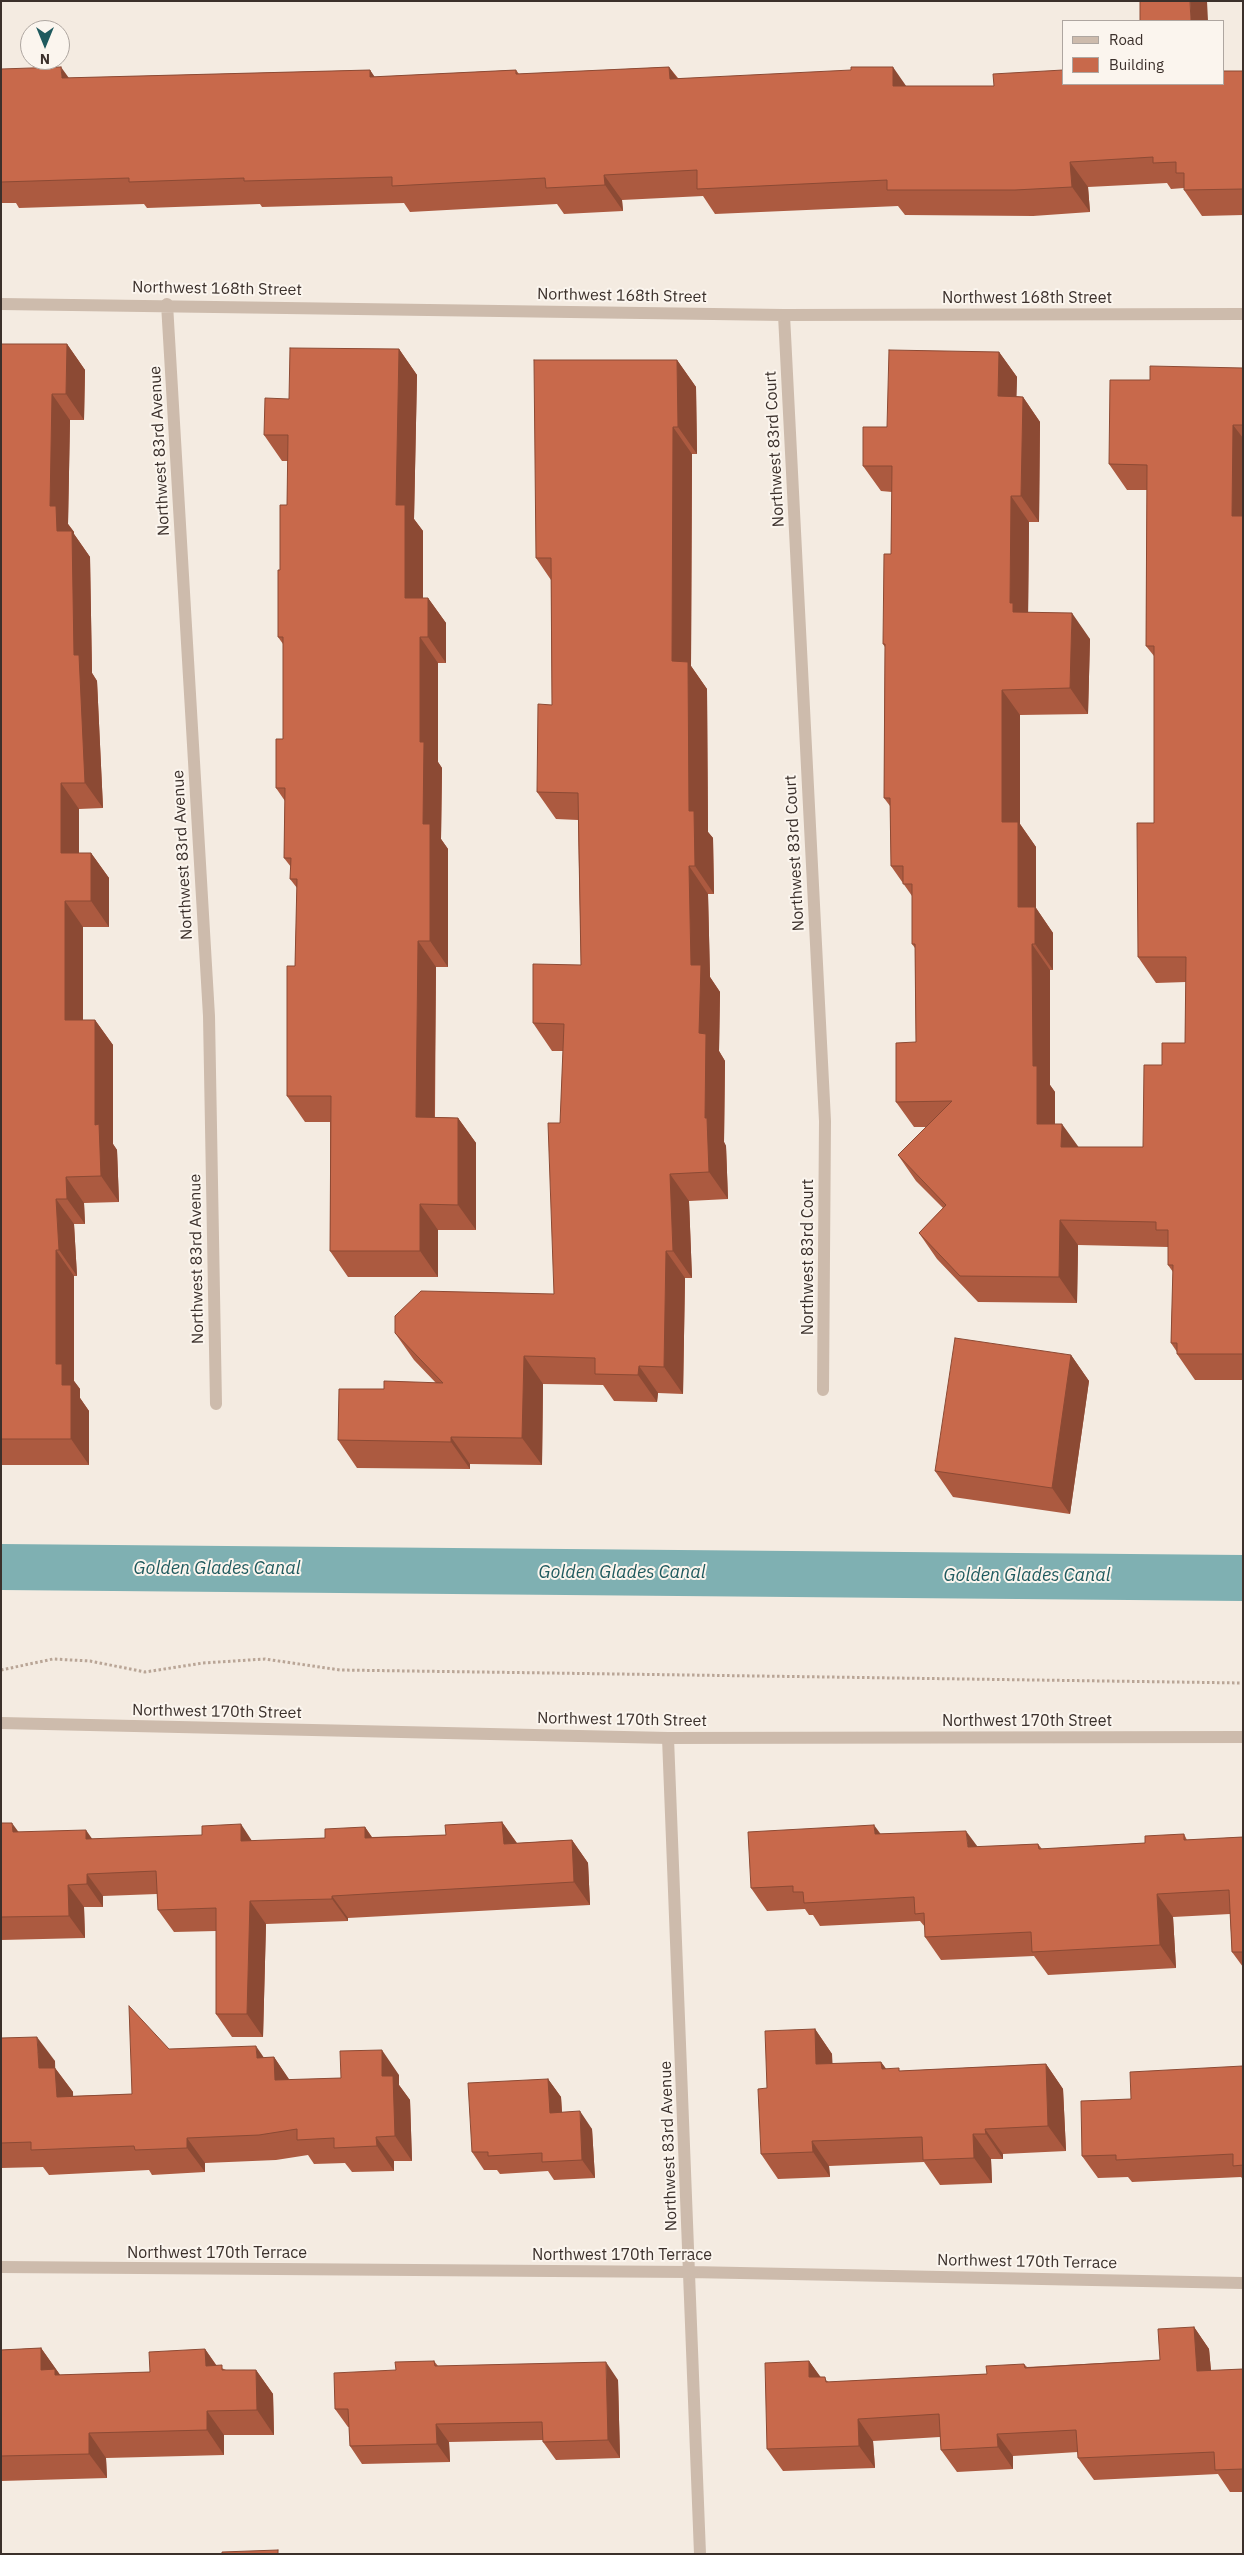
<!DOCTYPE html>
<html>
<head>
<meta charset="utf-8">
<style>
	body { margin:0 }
	#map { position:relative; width:1244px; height:2555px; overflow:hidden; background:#f4ebe1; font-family:"IBM Plex Sans",sans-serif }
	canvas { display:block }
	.frame { position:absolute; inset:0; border:2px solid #3b302b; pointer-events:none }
	.legend { position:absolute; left:1062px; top:20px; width:162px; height:65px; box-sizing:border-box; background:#fbf5ee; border:1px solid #aea6a0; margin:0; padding:6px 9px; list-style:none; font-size:15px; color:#3b302b }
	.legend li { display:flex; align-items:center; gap:10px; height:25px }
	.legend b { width:25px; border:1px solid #aea6a0 }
	.north { position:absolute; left:20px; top:20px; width:50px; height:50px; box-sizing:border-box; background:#fbf5ee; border:1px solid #aea6a0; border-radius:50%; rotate:180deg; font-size:14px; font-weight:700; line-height:20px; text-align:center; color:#3b302b }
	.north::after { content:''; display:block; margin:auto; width:18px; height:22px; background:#1f5a5e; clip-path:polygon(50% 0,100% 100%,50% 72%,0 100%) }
</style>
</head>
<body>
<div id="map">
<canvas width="1244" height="2555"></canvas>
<div class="frame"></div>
<ul class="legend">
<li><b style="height:6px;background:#cdbbac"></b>Road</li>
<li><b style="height:14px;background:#c8694b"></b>Building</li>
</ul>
<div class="north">N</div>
</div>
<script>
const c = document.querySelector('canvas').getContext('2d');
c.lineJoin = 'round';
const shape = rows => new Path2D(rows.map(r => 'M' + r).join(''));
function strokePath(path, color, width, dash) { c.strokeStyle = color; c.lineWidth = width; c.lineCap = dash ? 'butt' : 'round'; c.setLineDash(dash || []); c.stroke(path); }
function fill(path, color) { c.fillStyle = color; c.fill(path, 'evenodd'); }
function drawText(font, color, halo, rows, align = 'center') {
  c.font = font + ' "IBM Plex Sans",sans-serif'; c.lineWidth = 4; c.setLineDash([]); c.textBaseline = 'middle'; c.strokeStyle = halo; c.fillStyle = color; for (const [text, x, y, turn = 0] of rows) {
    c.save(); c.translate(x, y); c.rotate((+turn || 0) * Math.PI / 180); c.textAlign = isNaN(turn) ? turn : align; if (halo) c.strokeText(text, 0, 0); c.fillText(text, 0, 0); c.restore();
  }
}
const canal = shape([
	[1,1567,1243,1578]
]);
const path = shape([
	[1,1670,53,1659,90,1661,145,1672,203,1663,265,1659,340,1670,1243,1683]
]);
const minor = shape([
	[1,304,784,315,1243,314],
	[167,304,209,1016,216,1404],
	[784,315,825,1121,823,1390],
	[668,1738,700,2554],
	[1,2267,690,2272,1243,2283]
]);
const tertiary = shape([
	[1,1723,668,1738,1243,1737]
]);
const wall = shape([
	[669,67,678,78,907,86,994,86,1063,84,1243,71,1243,215,1202,216,1184,190,1184,188,1171,189,1167,183,1088,187,1090,212,1033,216,905,215,898,206,715,214,703,196,622,200,623,211,564,214,557,204,410,212,404,203,262,207,260,204,147,208,144,204,19,208,16,203,1,203,1,69,69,78,370,70,374,77,516,70,519,74],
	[1,344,67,344,85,370,84,420,70,420,68,524,74,532,74,534,90,557,92,673,97,681,103,808,79,809,79,853,91,853,109,878,109,927,83,927,83,1020,95,1020,113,1045,113,1144,117,1150,119,1202,84,1203,85,1224,74,1224,77,1276,74,1276,74,1381,80,1389,80,1398,89,1411,89,1465,1,1465],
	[399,349,417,375,414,519,423,531,423,598,428,598,446,623,446,663,438,663,438,762,442,768,441,839,448,849,448,967,436,967,435,1117,458,1118,476,1143,476,1230,438,1230,438,1277,348,1277,330,1251,330,1122,305,1122,287,1096,295,966,297,888,290,879,291,867,284,858,285,801,276,788,283,739,283,644,278,637,280,570,287,505,288,461,282,461,264,435,289,399],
	[999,352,1017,377,1016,396,1023,397,1040,422,1039,522,1029,522,1028,612,1090,639,1088,714,1020,715,1020,824,1036,847,1036,908,1053,933,1053,970,1050,970,1050,1085,1055,1092,1055,1124,1078,1147,1143,1147,1162,1065,1185,1043,1186,982,1156,983,1138,957,1154,823,1154,656,1146,646,1147,490,1127,490,1109,464,1150,380,1243,368,1243,1380,1195,1380,1177,1354,1177,1352,1171,1343,1173,1272,1168,1265,1168,1247,1078,1245,1077,1303,978,1302,937,1259,919,1233,943,1208,916,1181,898,1155,926,1127,914,1127,896,1102,916,1042,915,948,912,944,912,896,891,866,890,806,884,798,885,647,883,644,891,554,892,492,881,491,863,466,887,427],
	[677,360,696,387,697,454,692,454,691,666,707,689,708,832,713,838,714,894,708,894,710,977,720,992,719,1051,725,1061,724,1142,726,1146,728,1199,689,1201,692,1278,685,1278,683,1394,658,1393,657,1402,614,1401,603,1385,543,1384,542,1465,470,1464,470,1469,357,1468,338,1440,384,1389,436,1383,414,1360,395,1333,554,1294,563,1051,552,1051,533,1023,581,965,578,820,556,819,537,792,552,705,551,580,536,558],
	[1071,1355,1089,1381,1070,1514,953,1497,935,1471],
	[502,1822,517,1843,572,1840,588,1863,590,1905,348,1918,348,1921,266,1924,263,2037,232,2037,216,2014,216,1931,174,1932,158,1910,157,1894,103,1896,103,1907,84,1907,85,1938,1,1940,1,1823,19,1832,92,1839,252,1841,325,1838,365,1827,372,1837,446,1835],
	[880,1834,978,1847,1038,1844,1042,1849,1145,1843,1184,1834,1187,1840,1243,1837,1243,1967,1232,1952,1230,1914,1173,1917,1176,1968,1048,1975,1034,1956,941,1960,925,1937,925,1927,920,1921,820,1926,813,1915,809,1915,805,1909,767,1911,751,1888],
	[815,2029,832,2054,832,2064,881,2062,886,2069,901,2071,1046,2064,1063,2089,1066,2151,1003,2154,1003,2159,991,2159,992,2183,940,2185,924,2162,829,2166,830,2177,778,2179,761,2154,767,2088],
	[1,2038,55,2061,55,2068,73,2092,73,2096,132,2094,169,2049,264,2058,274,2057,289,2080,341,2078,399,2075,399,2085,410,2100,412,2161,394,2161,394,2171,352,2172,345,2163,314,2164,308,2155,276,2160,205,2163,205,2172,152,2175,149,2170,49,2175,43,2167,1,2168],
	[1243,2066,1243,2179,1241,2177,1132,2182,1128,2177,1098,2178,1082,2156,1131,2099],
	[548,2079,561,2097,562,2112,592,2129,595,2178,554,2180,548,2171,500,2174,497,2170,484,2170,472,2152],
	[1194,2327,1209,2349,1211,2371,1243,2369,1243,2492,1230,2492,1218,2474,1094,2480,1078,2458,1078,2452,1013,2456,1013,2469,957,2472,941,2450,940,2437,873,2441,875,2468,783,2471,767,2449,809,2361,820,2377,829,2382,987,2374,1024,2364,1027,2367,1160,2360],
	[41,2348,60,2375,150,2372,205,2349,217,2366,226,2370,256,2370,273,2394,274,2435,224,2435,224,2455,106,2458,107,2478,1,2481,1,2350],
	[434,2361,438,2366,618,2380,620,2458,556,2460,543,2442,543,2440,449,2442,450,2462,362,2464,350,2446,349,2427,348,2427,335,2409,396,2370]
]);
const shadedWall = shape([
	[1190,1,1207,1,1208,21,1191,21],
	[61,67,79,92,62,78],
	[669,67,687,92,670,79],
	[893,67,911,93,893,86],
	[370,70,388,96,370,77],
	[1070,162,1088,187,1090,212,1072,187],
	[604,175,622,200,623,211,605,185],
	[67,344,85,370,84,420,66,394],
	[399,349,417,375,414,519,423,531,423,623,405,598,396,505],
	[999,352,1017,377,1016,421,998,396],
	[677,360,696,387,697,454,678,427],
	[52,394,70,420,68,524,74,532,74,534,90,557,92,673,97,681,103,808,85,783,74,655,57,531,50,506],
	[1023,397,1040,422,1039,522,1021,496],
	[1233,425,1243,438,1243,532,1232,516],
	[673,427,692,454,691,666,707,689,708,832,713,838,714,894,695,866,689,811,672,661],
	[1011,496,1029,522,1028,624,1013,612,1010,603],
	[428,598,446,623,446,663,428,637],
	[1072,613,1090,639,1088,714,1070,688],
	[420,637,438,663,438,762,442,768,441,839,448,849,448,967,430,941,423,824,420,742],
	[1002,690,1020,715,1020,824,1036,847,1036,908,1053,933,1053,970,1035,944,1018,907,1002,822],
	[61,783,79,809,79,878,61,853],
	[91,853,109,878,109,927,91,901],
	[689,866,708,894,710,977,720,992,719,1051,725,1061,724,1142,726,1146,728,1199,709,1172,705,1118,699,1033,691,965],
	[65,901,83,927,83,1045,65,1020],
	[418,941,436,967,434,1143,416,1117],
	[1032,944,1050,970,1050,1085,1055,1092,1055,1149,1037,1124,1033,1066],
	[95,1020,113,1045,113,1144,117,1150,119,1202,101,1176,95,1125],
	[458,1118,476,1143,476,1230,458,1205],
	[1062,1124,1080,1149,1061,1147],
	[670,1174,689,1201,692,1278,673,1251],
	[66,1177,84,1203,85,1224,67,1199],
	[56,1199,74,1224,77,1276,59,1250],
	[420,1204,438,1230,438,1277,420,1251],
	[1060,1220,1078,1245,1077,1303,1059,1277],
	[56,1250,74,1276,74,1381,80,1389,80,1398,89,1411,89,1465,71,1439,62,1385,56,1364],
	[666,1251,685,1278,683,1394,664,1367],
	[1071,1355,1089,1381,1070,1514,1052,1488],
	[524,1356,543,1384,542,1465,522,1438],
	[639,1366,658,1393,657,1402,638,1375],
	[451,1437,470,1464,470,1469,451,1442],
	[502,1822,518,1845,504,1844],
	[12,1823,28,1845,13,1832],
	[241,1824,256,1847,241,1841],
	[874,1825,891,1848,875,1834],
	[365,1827,380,1850,365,1838],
	[86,1830,102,1853,86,1839],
	[966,1831,983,1854,968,1847],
	[572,1840,588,1863,590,1905,574,1882],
	[87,1874,103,1896,103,1907,87,1884],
	[68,1885,84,1907,85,1938,69,1916],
	[1157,1894,1173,1917,1176,1968,1160,1945],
	[332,1896,348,1918,348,1921,332,1899],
	[250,1901,266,1924,263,2037,247,2014],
	[815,2029,832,2054,834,2089,816,2064],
	[37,2037,55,2061,56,2093,39,2068],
	[256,2046,273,2071,257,2058],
	[382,2050,399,2075,399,2085,410,2100,412,2161,395,2136,382,2076],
	[274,2057,291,2082,275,2080],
	[881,2062,899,2086,882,2069],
	[1046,2064,1063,2089,1066,2151,1048,2126],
	[55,2068,73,2092,74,2122,57,2097],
	[548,2079,561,2097,563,2131,550,2113],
	[580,2111,592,2129,595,2178,582,2160],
	[985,2129,1003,2154,1003,2159,986,2134],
	[973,2134,991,2159,992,2183,974,2158],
	[376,2137,394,2161,394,2171,377,2146],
	[187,2138,205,2163,205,2172,187,2148],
	[812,2141,829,2166,830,2177,813,2152],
	[1194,2327,1209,2349,1213,2393,1197,2371],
	[41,2348,73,2393,41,2370],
	[205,2349,222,2374,206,2366],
	[809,2361,825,2383,809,2377],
	[606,2362,618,2380,620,2458,608,2440],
	[256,2370,273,2394,274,2435,257,2410],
	[207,2411,224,2435,224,2455,207,2430],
	[858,2419,873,2441,875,2468,859,2446],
	[436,2424,449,2442,450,2462,437,2444],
	[89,2433,106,2458,107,2478,89,2454],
	[997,2434,1013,2456,1013,2469,998,2447]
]);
const building = shape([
	[1140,1,1190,1,1191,21,1140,21,1140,1],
	[61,67,62,78,370,70,370,77,516,70,516,74,669,67,670,79,851,70,851,67,893,67,893,86,994,86,993,74,1063,70,1063,84,1223,84,1223,71,1243,71,1243,189,1184,190,1184,173,1176,173,1176,162,1153,163,1153,157,1070,162,1072,187,1015,190,887,190,887,180,697,189,697,170,604,175,605,185,546,188,545,178,392,186,392,177,244,181,244,178,129,182,129,178,1,182,1,69,61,67],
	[1,344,67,344,66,394,52,394,50,506,56,506,57,531,72,531,74,655,79,655,85,783,61,783,61,853,91,853,91,901,65,901,65,1020,95,1020,95,1125,99,1124,101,1176,66,1177,67,1199,56,1199,59,1250,56,1250,56,1364,62,1364,62,1385,71,1385,71,1439,1,1439,1,344],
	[290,348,399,349,396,505,405,505,405,598,428,598,428,637,420,637,420,742,424,742,423,824,430,824,430,941,418,941,416,1117,458,1118,458,1205,420,1204,420,1251,330,1251,331,1096,287,1096,287,966,295,966,297,879,290,879,291,858,284,858,285,788,276,788,276,739,283,739,283,637,278,637,278,570,280,570,280,505,287,505,288,435,264,435,265,398,289,399,290,348],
	[889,350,999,352,998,396,1023,397,1021,496,1011,496,1010,603,1013,603,1013,612,1072,613,1070,688,1002,690,1002,822,1018,822,1018,907,1035,907,1035,944,1032,944,1033,1066,1037,1066,1037,1124,1062,1124,1061,1147,1143,1147,1144,1065,1162,1065,1162,1043,1185,1043,1186,957,1138,957,1137,823,1154,823,1154,646,1146,646,1147,465,1109,464,1110,380,1150,380,1150,366,1243,368,1243,425,1233,425,1232,516,1243,516,1243,1354,1177,1354,1177,1343,1171,1343,1173,1265,1168,1265,1168,1230,1156,1230,1156,1222,1060,1220,1059,1277,960,1276,919,1233,946,1205,898,1155,952,1101,896,1102,896,1043,916,1042,915,944,912,944,912,884,903,884,903,866,891,866,890,798,884,798,885,644,883,644,884,554,891,554,892,466,863,466,863,427,887,427,889,350],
	[534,360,677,360,678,427,673,427,672,661,688,662,689,811,694,811,695,866,689,866,691,965,701,965,699,1033,706,1034,705,1118,707,1118,709,1172,670,1174,673,1251,666,1251,664,1367,639,1366,638,1375,595,1374,595,1358,524,1356,522,1438,451,1437,451,1442,338,1440,339,1389,384,1389,384,1381,443,1383,395,1333,395,1316,421,1291,554,1294,548,1123,560,1123,564,1024,533,1023,533,964,581,965,578,793,537,792,538,704,552,705,551,558,536,558,534,360],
	[955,1338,1071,1355,1052,1488,935,1471,955,1338],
	[502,1822,504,1844,572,1840,574,1882,332,1896,332,1899,250,1901,247,2014,216,2014,216,1908,158,1910,156,1871,87,1874,87,1884,68,1885,69,1916,1,1917,1,1823,12,1823,13,1832,86,1830,86,1839,202,1835,202,1826,241,1824,241,1841,325,1838,325,1829,365,1827,365,1838,446,1835,445,1825,502,1822],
	[874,1825,875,1834,966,1831,968,1847,1038,1844,1039,1849,1145,1843,1145,1836,1184,1834,1184,1840,1243,1837,1243,1952,1232,1952,1229,1890,1157,1894,1160,1945,1032,1952,1031,1932,925,1937,924,1913,915,1914,914,1897,804,1903,803,1892,793,1892,793,1886,751,1888,748,1832,874,1825],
	[129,2006,169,2049,256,2046,257,2058,274,2057,275,2080,341,2078,340,2051,382,2050,382,2076,393,2076,395,2136,376,2137,377,2146,334,2148,334,2138,297,2140,297,2129,259,2135,187,2138,187,2148,135,2150,134,2146,31,2150,31,2142,1,2143,1,2038,37,2037,39,2068,55,2068,57,2097,132,2094,129,2006],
	[815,2029,816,2064,881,2062,882,2069,899,2068,899,2071,1046,2064,1048,2126,985,2129,986,2134,973,2134,974,2158,923,2160,922,2137,812,2141,813,2152,761,2154,758,2089,767,2088,765,2031,815,2029],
	[1243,2066,1243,2165,1233,2166,1233,2154,1116,2160,1116,2155,1082,2156,1081,2101,1131,2099,1130,2072,1243,2066],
	[548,2079,550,2113,580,2111,582,2160,542,2162,542,2153,488,2156,488,2152,472,2152,468,2083,548,2079],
	[1194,2327,1197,2371,1243,2369,1243,2469,1215,2470,1214,2452,1078,2458,1076,2430,997,2434,998,2447,941,2450,939,2414,858,2419,859,2446,767,2449,765,2363,809,2361,809,2377,825,2377,826,2382,987,2374,986,2366,1024,2364,1025,2368,1160,2360,1158,2329,1194,2327],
	[41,2348,41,2370,55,2369,55,2375,150,2372,149,2352,205,2349,206,2366,222,2365,222,2370,256,2370,257,2410,207,2411,207,2430,89,2433,89,2454,1,2456,1,2350,41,2348],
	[434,2361,435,2366,606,2362,608,2440,543,2442,542,2422,436,2424,437,2444,350,2446,348,2409,335,2409,334,2373,396,2370,395,2362,434,2361],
	[278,2550,278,2554,222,2554,222,2552,278,2550]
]);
const streetNames = [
	["Northwest 168th Street",217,289,1],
	["Northwest 168th Street",622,296,1],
	["Northwest 168th Street",1027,298],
	["Northwest 83rd Court",775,449,-93],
	["Northwest 83rd Avenue",160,451,-93],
	["Northwest 83rd Court",795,853,-93],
	["Northwest 83rd Avenue",183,855,-93],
	["Northwest 83rd Court",808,1257,-90],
	["Northwest 83rd Avenue",197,1259,-91],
	["Northwest 170th Street",217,1712,1],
	["Northwest 170th Street",622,1720,1],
	["Northwest 170th Street",1027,1721],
	["Northwest 83rd Avenue",669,2146,-92],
	["Northwest 170th Terrace",217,2253],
	["Northwest 170th Terrace",622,2255],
	["Northwest 170th Terrace",1027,2262,1]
];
const waterNames = [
	["Golden Glades Canal",217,1569],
	["Golden Glades Canal",622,1573],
	["Golden Glades Canal",1027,1576]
];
strokePath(canal, '#7fb0b2', 46);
strokePath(path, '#b9a596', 3, [2.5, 2.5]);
strokePath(minor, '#cdbbac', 12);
strokePath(tertiary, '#cdbbac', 12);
fill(wall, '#ac5a40');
fill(shadedWall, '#8c4a34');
fill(building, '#c8694b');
strokePath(building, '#8c4a34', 1);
drawText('16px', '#3b302b', '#fbf5ee', streetNames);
drawText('italic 18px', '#1f5a5e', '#fbf5ee', waterNames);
</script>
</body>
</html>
